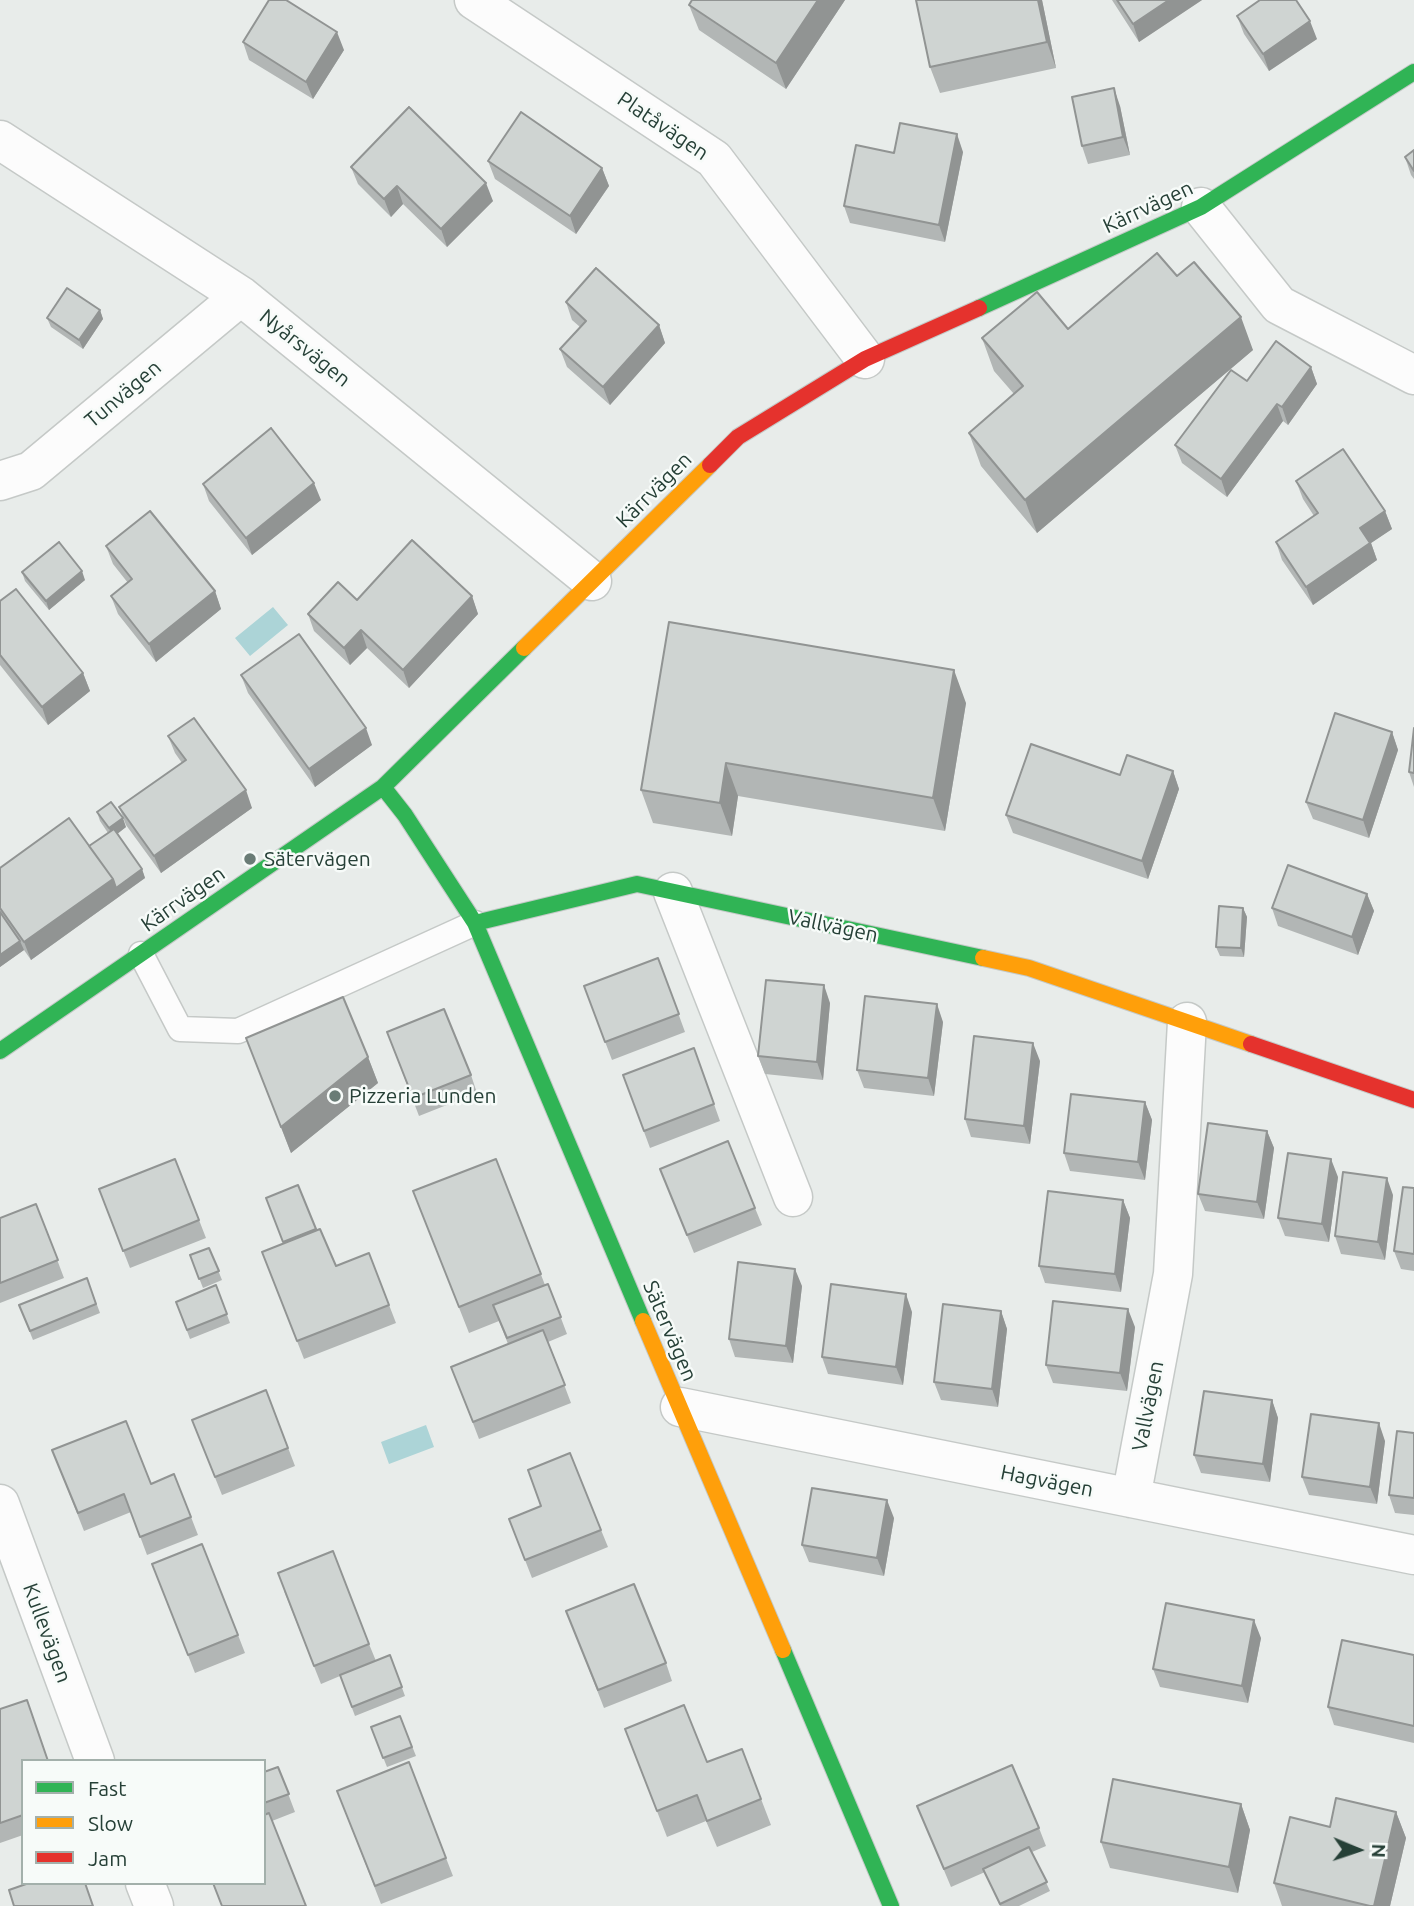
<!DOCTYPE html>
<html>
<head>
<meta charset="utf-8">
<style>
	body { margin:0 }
	#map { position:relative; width:1414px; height:1906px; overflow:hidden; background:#e8ecea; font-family:Ubuntu,sans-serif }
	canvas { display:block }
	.legend { position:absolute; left:21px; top:1759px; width:245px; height:126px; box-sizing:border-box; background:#f7fbf9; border:2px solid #a3b0ab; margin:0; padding:9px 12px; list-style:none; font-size:21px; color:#264037 }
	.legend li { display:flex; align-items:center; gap:14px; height:35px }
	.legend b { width:35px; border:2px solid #a3b0ab }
	.north { position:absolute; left:1323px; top:1815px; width:70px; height:70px; -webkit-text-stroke:5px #f7fbf9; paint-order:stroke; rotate:92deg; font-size:19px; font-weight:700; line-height:28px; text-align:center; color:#264037 }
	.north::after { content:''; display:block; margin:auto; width:24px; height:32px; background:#264037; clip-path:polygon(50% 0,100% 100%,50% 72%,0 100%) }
</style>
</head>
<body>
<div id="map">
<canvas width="1414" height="1906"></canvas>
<ul class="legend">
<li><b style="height:9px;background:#30b455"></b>Fast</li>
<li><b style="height:9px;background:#ff9f0a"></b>Slow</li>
<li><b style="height:9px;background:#e5322d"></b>Jam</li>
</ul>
<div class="north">N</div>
</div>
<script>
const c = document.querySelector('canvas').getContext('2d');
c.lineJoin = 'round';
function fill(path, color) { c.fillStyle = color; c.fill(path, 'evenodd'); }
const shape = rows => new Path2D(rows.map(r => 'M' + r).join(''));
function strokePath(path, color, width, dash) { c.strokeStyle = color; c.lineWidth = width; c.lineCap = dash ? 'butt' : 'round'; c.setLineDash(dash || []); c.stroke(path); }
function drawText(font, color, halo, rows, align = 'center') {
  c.font = font + ' Ubuntu,sans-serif'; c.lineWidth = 5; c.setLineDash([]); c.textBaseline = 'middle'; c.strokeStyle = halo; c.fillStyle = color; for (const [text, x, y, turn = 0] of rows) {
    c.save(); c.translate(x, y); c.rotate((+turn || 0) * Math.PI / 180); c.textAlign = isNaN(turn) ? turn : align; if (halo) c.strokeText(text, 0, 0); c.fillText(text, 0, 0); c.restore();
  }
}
const water = shape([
	[273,607,288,625,250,656,235,638],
	[426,1425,434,1447,389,1464,381,1442]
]);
const lane = shape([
	[141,954,180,1029,238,1031,475,923]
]);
const street = shape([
	[474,0,714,159,865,359],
	[0,140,241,296,592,581],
	[1201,207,1279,305,1414,375],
	[0,481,31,471,241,296],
	[673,892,793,1197],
	[680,1407,1414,1555],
	[1131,1498,1173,1274,1187,1022],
	[0,1504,95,1761],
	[145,1883,154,1906]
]);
const fast = shape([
	[979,308,1201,207,1414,72],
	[383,787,405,815,475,923,643,1321],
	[475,923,637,884,983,958],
	[0,1051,383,787,524,648],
	[783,1650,891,1906]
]);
const slow = shape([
	[524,648,710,465],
	[983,958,1029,968,1251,1044],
	[643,1321,783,1650]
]);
const jam = shape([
	[710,465,738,437,865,359,979,308],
	[1251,1044,1414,1100]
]);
const wall = shape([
	[845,0,786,89,699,30,689,5],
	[916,0,1042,0,1056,68,940,93,930,67],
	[1112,0,1202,0,1139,42],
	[1237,16,1317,39,1269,71,1244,34],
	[243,42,344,50,313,99,249,60],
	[1120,106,1130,155,1088,164,1082,146],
	[1414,150,1414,179,1411,175,1405,157],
	[963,152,945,242,850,223,844,206,894,153],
	[488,161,602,168,609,186,576,234,495,179],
	[351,167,493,201,447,247,403,204,391,217,358,184],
	[1177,276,1253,350,1037,533,981,466,969,433,1014,394,994,371,982,338,1068,329],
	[566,302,659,325,665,343,610,405,567,367,560,349,580,327,572,320],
	[100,310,103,319,83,349,51,327,47,318],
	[1311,367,1317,384,1288,425,1283,421,1227,497,1182,463,1175,445,1247,381],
	[1296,481,1385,511,1392,529,1371,543,1377,560,1313,605,1282,560,1276,542,1314,516,1303,499],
	[203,484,321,500,252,555,209,501],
	[106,546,215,591,221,609,156,662,118,614,111,596,128,583,113,564],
	[22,572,85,580,49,610,25,581],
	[472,596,478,614,409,688,367,648,350,665,314,631,308,614,357,600],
	[0,601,83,673,90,691,48,725,0,665],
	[669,622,966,703,945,831,738,796,732,836,653,823,641,790],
	[241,675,372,745,315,787,248,693],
	[1414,728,1414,787,1409,772],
	[1392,732,1398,750,1369,838,1313,819,1306,802],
	[168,736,252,808,161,873,126,825,119,807,182,763,175,753],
	[1173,771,1179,789,1148,879,1013,833,1006,815,1120,775],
	[97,812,126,827,117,834,142,869,145,878,31,960,24,950,0,967,0,868,89,846,108,833,100,821],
	[1367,894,1374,911,1358,955,1278,926,1272,908],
	[1243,908,1247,917,1244,957,1220,956,1216,947],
	[658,958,685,1032,612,1060,584,986],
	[830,1003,823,1080,765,1074,758,1056],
	[943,1022,934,1096,864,1088,857,1070],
	[387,1032,471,1075,477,1093,419,1116],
	[246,1038,368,1057,378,1083,291,1153],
	[694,1048,720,1121,650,1148,623,1075],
	[1040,1061,1030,1144,971,1137,965,1119],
	[1145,1102,1152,1120,1145,1180,1070,1171,1064,1153],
	[1267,1131,1274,1148,1264,1219,1205,1211,1198,1194],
	[496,1159,545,1285,548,1284,567,1334,548,1342,571,1403,479,1439,458,1384,508,1344,499,1321,469,1333,413,1191],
	[660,1169,755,1208,762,1225,694,1253],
	[1338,1177,1329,1242,1285,1236,1278,1218],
	[298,1185,316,1230,336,1266,369,1253,396,1323,304,1359,262,1252,284,1244,266,1198],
	[1414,1188,1414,1271,1401,1269,1394,1251],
	[99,1189,199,1220,206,1238,130,1268],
	[1393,1195,1385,1260,1341,1254,1335,1236],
	[1123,1200,1130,1218,1121,1292,1045,1283,1039,1266],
	[36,1204,64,1278,0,1303,0,1218],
	[209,1248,222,1280,203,1288,190,1255],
	[87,1278,100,1313,33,1340,19,1305],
	[216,1285,230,1323,190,1339,176,1302],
	[802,1286,793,1363,735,1357,729,1339],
	[1001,1311,1007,1329,998,1407,941,1400,934,1382],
	[912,1312,903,1385,828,1374,822,1357],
	[1135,1327,1127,1391,1053,1383,1046,1365],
	[266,1390,295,1466,222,1495,192,1420],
	[1272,1400,1278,1418,1270,1482,1201,1473,1194,1455],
	[1414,1433,1414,1515,1395,1513,1389,1495],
	[1385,1441,1377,1504,1309,1495,1302,1477],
	[52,1450,151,1484,191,1517,198,1535,147,1555,131,1512,84,1531],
	[894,1518,884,1576,809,1562,802,1545],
	[509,1519,601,1530,608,1547,532,1578],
	[152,1564,238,1635,245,1653,195,1673],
	[284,1591,369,1644,376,1661,390,1655,405,1696,355,1716,340,1676,321,1684],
	[566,1611,666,1663,672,1681,604,1708],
	[1261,1638,1248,1703,1160,1687,1153,1669],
	[1414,1655,1414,1743,1334,1725,1328,1707],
	[0,1709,23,1761,23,1835,0,1843],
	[400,1716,416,1756,387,1767,371,1727],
	[625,1729,707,1762,761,1799,771,1825,717,1847,706,1821,667,1837],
	[278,1767,295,1812,272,1821,264,1883,264,1772],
	[1241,1804,1250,1830,1238,1893,1110,1868,1101,1842],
	[917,1806,1039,1828,1046,1846,1032,1852,1050,1891,1019,1906,1000,1906,985,1872,951,1887],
	[344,1809,446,1858,453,1876,381,1904],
	[1396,1812,1406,1838,1390,1906,1282,1906,1274,1883,1330,1827]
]);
const shadedWall = shape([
	[818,0,845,0,786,89,776,63],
	[1038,0,1042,0,1056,68,1047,42],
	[1169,0,1202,0,1139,42,1133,24],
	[1310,21,1317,39,1269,71,1263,54],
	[337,32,344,50,313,99,306,82],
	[1114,88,1120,106,1130,155,1123,137],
	[957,134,963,152,945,242,939,225],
	[602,168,609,186,576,234,570,216],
	[486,183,493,201,447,247,441,229],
	[397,186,403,204,391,217,384,199],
	[100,310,103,319,83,349,79,340],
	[1241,317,1253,350,1037,533,1025,500],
	[659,325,665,343,610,405,603,387],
	[1311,367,1317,384,1288,425,1282,407],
	[1277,404,1283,421,1227,497,1221,479],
	[314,483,321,500,252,555,246,538],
	[1385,511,1392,529,1371,543,1377,560,1313,605,1306,587,1360,528],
	[82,571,85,580,49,610,46,601],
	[215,591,221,609,156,662,149,644],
	[472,596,478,614,409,688,403,670],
	[361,630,367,648,350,665,344,648],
	[954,670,966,703,945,831,933,798],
	[83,673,90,691,48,725,42,707],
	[366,728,372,745,315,787,309,769],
	[1392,732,1398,750,1369,838,1363,820],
	[726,763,738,796,732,836,720,803],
	[1173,771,1179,789,1148,879,1142,861],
	[246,790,252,808,161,873,154,856],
	[123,818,126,827,112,838,109,828],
	[142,869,145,878,31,960,24,942,113,879],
	[1367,894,1374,911,1358,955,1352,937],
	[1243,908,1247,917,1244,957,1241,948],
	[20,941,24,950,0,967,0,955],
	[824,985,830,1003,823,1080,817,1062],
	[937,1004,943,1022,934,1096,928,1078],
	[1033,1043,1040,1061,1030,1144,1024,1126],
	[368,1057,378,1083,291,1153,281,1127],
	[1145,1102,1152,1120,1145,1180,1138,1162],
	[1267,1131,1274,1148,1264,1219,1257,1202],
	[1331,1159,1338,1177,1329,1242,1322,1224],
	[1387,1178,1393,1195,1385,1260,1378,1242],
	[1123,1200,1130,1218,1121,1292,1115,1274],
	[795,1269,802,1286,793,1363,786,1346],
	[906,1294,912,1312,903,1385,896,1367],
	[1128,1309,1135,1327,1127,1391,1120,1373],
	[1001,1311,1007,1329,998,1407,992,1389],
	[1272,1400,1278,1418,1270,1482,1263,1464],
	[1379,1423,1385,1441,1377,1504,1370,1487],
	[887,1500,894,1518,884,1576,877,1558],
	[1254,1620,1261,1638,1248,1703,1242,1686],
	[1241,1804,1250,1830,1238,1893,1229,1867],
	[1396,1812,1406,1838,1390,1906,1374,1906]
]);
const building = shape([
	[269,0,286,0,337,32,306,82,243,42,269,0],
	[692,0,818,0,776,63,689,5,692,0],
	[916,0,1038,0,1047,42,930,67,916,0],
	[1117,0,1169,0,1133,24,1117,0],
	[1260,0,1296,0,1310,21,1263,54,1237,16,1260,0],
	[1114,88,1123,137,1082,146,1072,97,1114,88],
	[409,107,486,183,441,229,397,186,384,199,351,167,409,107],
	[521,112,602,168,570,216,488,161,521,112],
	[900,123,957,134,939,225,844,206,856,145,894,153,900,123],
	[1414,150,1414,171,1405,157,1414,150],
	[1157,253,1177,276,1194,262,1241,317,1025,500,969,433,1023,386,982,338,1037,292,1068,329,1157,253],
	[596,268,659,325,603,387,560,349,586,321,566,302,596,268],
	[67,288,100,310,79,340,47,318,67,288],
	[1276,341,1311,367,1282,407,1277,404,1221,479,1175,445,1231,370,1247,381,1276,341],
	[271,428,314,483,246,538,203,484,271,428],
	[1343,449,1385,511,1360,528,1370,543,1306,587,1276,542,1318,513,1296,481,1343,449],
	[150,511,215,591,149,644,111,596,132,579,106,546,150,511],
	[412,540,472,596,403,670,361,630,344,648,308,614,338,582,357,600,412,540],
	[59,542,82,571,46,601,22,572,59,542],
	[16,589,83,673,42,707,0,655,0,601,16,589],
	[669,622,954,670,933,798,726,763,720,803,641,790,669,622],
	[299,634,366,728,309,769,241,675,299,634],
	[1335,713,1392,732,1363,820,1306,802,1335,713],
	[194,718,246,790,154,856,119,807,186,760,168,736,194,718],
	[1414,728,1414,773,1409,772,1414,728],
	[1031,744,1120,775,1127,755,1173,771,1142,861,1006,815,1031,744],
	[111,802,123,818,109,828,97,812,111,802],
	[69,818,113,879,24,942,0,908,0,868,69,818],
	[114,829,142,869,116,888,113,879,89,846,114,829],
	[1288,865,1367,894,1352,937,1272,908,1288,865],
	[1219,906,1243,908,1241,948,1216,947,1219,906],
	[0,912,20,941,0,955,0,912],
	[658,958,679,1014,605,1042,584,986,658,958],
	[766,980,824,985,817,1062,758,1056,766,980],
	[865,996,937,1004,928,1078,857,1070,865,996],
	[343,997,368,1057,281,1127,246,1038,343,997],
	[444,1009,471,1075,413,1098,387,1032,444,1009],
	[974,1036,1033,1043,1024,1126,965,1119,974,1036],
	[694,1048,714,1104,644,1131,623,1075,694,1048],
	[1071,1094,1145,1102,1138,1162,1064,1153,1071,1094],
	[1208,1123,1267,1131,1257,1202,1198,1194,1208,1123],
	[728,1141,755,1208,687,1235,660,1169,728,1141],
	[1288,1153,1331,1159,1322,1224,1278,1218,1288,1153],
	[175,1159,199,1220,123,1251,99,1189,175,1159],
	[496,1159,541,1274,459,1307,413,1191,496,1159],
	[1343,1172,1387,1178,1378,1242,1335,1236,1343,1172],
	[298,1185,316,1229,283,1242,266,1198,298,1185],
	[1403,1187,1414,1188,1414,1254,1394,1251,1403,1187],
	[1048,1191,1123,1200,1115,1274,1039,1266,1048,1191],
	[36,1204,58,1260,0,1283,0,1218,36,1204],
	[320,1229,336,1266,369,1253,389,1305,297,1341,262,1252,320,1229],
	[209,1248,219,1271,199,1279,190,1255,209,1248],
	[738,1262,795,1269,786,1346,729,1339,738,1262],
	[87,1278,96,1304,30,1331,19,1305,87,1278],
	[548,1284,561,1317,507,1338,493,1305,548,1284],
	[831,1284,906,1294,896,1367,822,1357,831,1284],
	[216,1285,227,1314,187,1330,176,1302,216,1285],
	[1053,1301,1128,1309,1120,1373,1046,1365,1053,1301],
	[943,1304,1001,1311,992,1389,934,1382,943,1304],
	[543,1330,565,1385,473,1422,451,1367,543,1330],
	[266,1390,288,1448,215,1477,192,1420,266,1390],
	[1204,1391,1272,1400,1263,1464,1194,1455,1204,1391],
	[1311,1414,1379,1423,1370,1487,1302,1477,1311,1414],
	[126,1421,151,1484,174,1474,191,1517,140,1537,124,1494,78,1513,52,1450,126,1421],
	[1397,1431,1414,1433,1414,1498,1389,1495,1397,1431],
	[570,1453,601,1530,525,1560,509,1519,541,1506,528,1470,570,1453],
	[812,1488,887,1500,877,1558,802,1545,812,1488],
	[202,1544,238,1635,188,1655,152,1564,202,1544],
	[333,1551,369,1644,314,1666,278,1573,333,1551],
	[634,1584,666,1663,598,1690,566,1611,634,1584],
	[1166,1603,1254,1620,1242,1686,1153,1669,1166,1603],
	[1342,1640,1414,1655,1414,1726,1328,1707,1342,1640],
	[390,1655,402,1687,352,1707,340,1675,390,1655],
	[27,1700,48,1761,23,1761,23,1815,0,1823,0,1709,27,1700],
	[684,1705,707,1762,742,1749,761,1799,707,1821,697,1795,657,1811,625,1729,684,1705],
	[400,1716,412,1747,383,1758,371,1727,400,1716],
	[409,1762,446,1858,375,1886,337,1791,409,1762],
	[1012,1765,1039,1828,944,1869,917,1806,1012,1765],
	[278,1767,289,1794,264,1803,264,1772,278,1767],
	[1113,1779,1241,1804,1229,1867,1101,1842,1113,1779],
	[1336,1798,1396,1812,1374,1906,1370,1906,1274,1883,1290,1817,1330,1827,1336,1798],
	[269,1813,306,1906,222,1906,213,1883,264,1883,264,1815,269,1813],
	[1029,1847,1047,1882,1000,1904,983,1869,1029,1847],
	[29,1883,85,1883,93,1906,14,1906,9,1890,29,1883]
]);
const markers = [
	[250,859,7,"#6a7c76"],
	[335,1096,7,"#6a7c76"]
];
const streetNames = [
	["Platåvägen",663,126,34],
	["Kärrvägen",1148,207,-25],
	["Nyårsvägen",305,348,39],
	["Tunvägen",123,394,-40],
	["Kärrvägen",654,490,-45],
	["Kärrvägen",183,899,-35],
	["Vallvägen",833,926,12],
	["Sätervägen",670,1331,67],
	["Vallvägen",1148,1406,-79],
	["Hagvägen",1047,1481,11],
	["Kullevägen",47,1633,70]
];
const poiNames = [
	["Sätervägen",264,859],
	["Pizzeria Lunden",349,1096]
];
fill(water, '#acd4d7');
strokePath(lane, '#c5c9c7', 27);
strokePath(street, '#c5c9c7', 41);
strokePath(fast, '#c4c9c7', 18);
strokePath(slow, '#c4c9c7', 18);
strokePath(jam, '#c4c9c7', 18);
strokePath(lane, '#fcfcfc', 24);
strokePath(street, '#fcfcfc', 38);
strokePath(fast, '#30b455', 16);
strokePath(slow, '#ff9f0a', 16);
strokePath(jam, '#e5322d', 16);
fill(wall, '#b2b6b5');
fill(shadedWall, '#919493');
fill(building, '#cfd4d2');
strokePath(building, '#919493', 2);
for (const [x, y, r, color] of markers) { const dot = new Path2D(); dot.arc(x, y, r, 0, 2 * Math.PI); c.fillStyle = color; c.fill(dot); strokePath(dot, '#f7fbf9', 2.5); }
drawText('21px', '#264037', '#f7fbf9', streetNames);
drawText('21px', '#264037', '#f7fbf9', poiNames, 'left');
</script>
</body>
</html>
